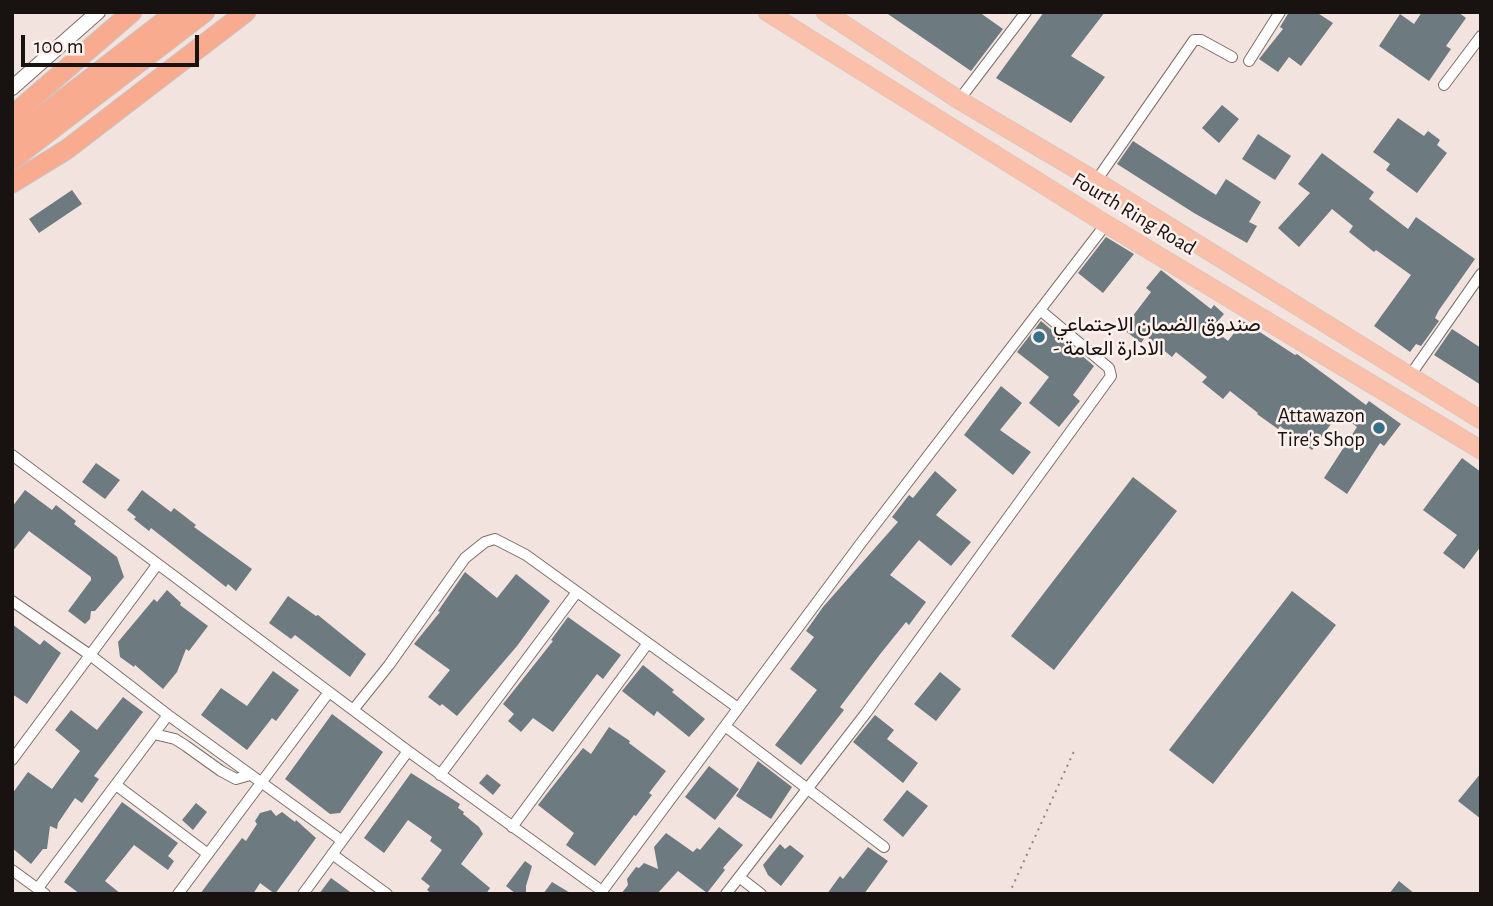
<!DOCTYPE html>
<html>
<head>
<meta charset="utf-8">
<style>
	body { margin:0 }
	#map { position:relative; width:1493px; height:906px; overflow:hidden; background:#f2e3de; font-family:"Alegreya Sans",sans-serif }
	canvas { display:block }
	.frame { position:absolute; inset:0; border:14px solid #181311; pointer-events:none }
	.scale { position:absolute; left:21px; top:35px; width:178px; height:32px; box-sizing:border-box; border:4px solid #181311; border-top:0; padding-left:9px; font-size:21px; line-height:24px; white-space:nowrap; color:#181311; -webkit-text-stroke:5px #fdf1ed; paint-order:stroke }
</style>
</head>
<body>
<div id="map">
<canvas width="1493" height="906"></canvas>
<div class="frame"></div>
<div class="scale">100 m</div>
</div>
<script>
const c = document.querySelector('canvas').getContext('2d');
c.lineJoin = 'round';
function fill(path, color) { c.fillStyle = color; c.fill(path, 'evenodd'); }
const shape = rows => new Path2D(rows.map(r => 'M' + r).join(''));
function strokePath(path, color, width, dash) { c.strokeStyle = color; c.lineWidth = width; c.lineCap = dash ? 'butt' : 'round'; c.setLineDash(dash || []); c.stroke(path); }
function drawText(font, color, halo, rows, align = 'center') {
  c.font = font + ' "Alegreya Sans",Vazirmatn,sans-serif'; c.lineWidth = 5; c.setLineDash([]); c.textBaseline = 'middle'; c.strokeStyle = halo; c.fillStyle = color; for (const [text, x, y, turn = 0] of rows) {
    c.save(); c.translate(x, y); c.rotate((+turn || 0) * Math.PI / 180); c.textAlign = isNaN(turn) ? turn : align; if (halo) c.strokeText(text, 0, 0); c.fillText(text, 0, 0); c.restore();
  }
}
const building = shape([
	[885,12,979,12,1003,29,971,71],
	[1044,12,1105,12,1071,56,1105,77,1071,123,996,78],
	[1289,12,1316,12,1333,23,1301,66,1289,57,1278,72,1259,59,1283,29,1280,27],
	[1422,12,1458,12,1466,18,1446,46,1451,49,1429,81,1379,46,1400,14,1414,24],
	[1222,105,1239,119,1219,143,1202,128],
	[1398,118,1424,136,1428,131,1440,140,1437,145,1447,153,1417,193,1386,170,1390,164,1373,152],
	[1258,134,1291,156,1275,180,1242,159],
	[1133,141,1216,195,1226,179,1261,202,1249,222,1257,226,1247,243,1194,213,1117,164],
	[1322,153,1374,192,1369,199,1408,229,1416,217,1475,259,1439,310,1435,318,1439,321,1421,346,1416,344,1410,352,1374,326,1411,275,1376,250,1374,252,1349,232,1353,226,1332,209,1299,247,1278,228,1310,193,1298,184],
	[72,190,82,204,39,233,29,219],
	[1106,237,1134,254,1103,293,1078,273],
	[1161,270,1211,309,1214,305,1224,314,1212,328,1228,341,1243,321,1295,355,1297,354,1366,405,1369,401,1401,424,1384,446,1380,443,1347,494,1324,478,1357,427,1339,413,1312,450,1280,426,1278,429,1257,414,1258,413,1230,391,1223,399,1202,382,1207,377,1176,352,1172,357,1146,336,1141,343,1123,329,1151,292,1146,288],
	[1041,321,1094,366,1073,395,1080,401,1059,427,1029,403,1049,377,1017,352],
	[1452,329,1481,348,1481,385,1434,355],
	[1001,386,1022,403,1000,430,1031,452,1013,475,964,435],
	[1462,458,1481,472,1481,546,1464,569,1443,553,1457,535,1423,510],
	[96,463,120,480,105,499,82,482],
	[935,471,957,490,936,515,971,542,951,566,919,540,890,575,926,602,909,625,906,622,881,653,840,707,844,710,801,765,775,745,817,690,790,669,814,637,806,631,823,607,898,522,892,517,909,495,913,498],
	[1133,477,1177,511,1054,670,1011,636],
	[25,490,52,510,56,505,76,521,74,524,117,557,124,577,95,611,91,611,90,619,85,624,68,611,91,580,91,577,29,531,12,552,12,507],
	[142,490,171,512,174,508,196,525,194,527,252,569,236,591,228,584,226,587,151,528,149,531,134,519,136,517,127,510],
	[465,572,497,598,516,574,550,601,517,646,457,716,442,704,440,706,428,697,450,670,414,644,440,612,438,611],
	[167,590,181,603,180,605,208,626,189,651,186,649,177,672,163,689,135,665,134,667,120,657,118,642,154,599,157,602],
	[1292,591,1336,625,1213,784,1169,750],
	[288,596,316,616,318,615,366,654,350,677,295,635,291,639,269,623],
	[568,617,621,655,603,679,597,674,553,732,533,718,521,732,508,721,514,714,503,704,553,641,551,640],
	[12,624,40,645,44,640,61,653,27,704,12,694],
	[643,665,674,690,672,692,705,719,689,737,657,711,654,716,622,691],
	[273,671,299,690,276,721,272,718,247,750,201,715,221,688,247,706],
	[940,672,961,689,936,721,914,704],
	[123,697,143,712,94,776,99,779,82,803,75,798,58,823,57,829,50,826,47,849,43,849,31,864,12,848,12,794,28,772,52,789,80,751,55,730,71,710,97,730],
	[332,714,383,752,340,813,330,814,285,779],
	[875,715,894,730,887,739,918,763,903,783,853,742],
	[609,727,630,741,629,743,666,771,649,793,652,795,636,816,634,815,595,866,566,845,574,833,538,805,583,748,591,754],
	[758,761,792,787,771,819,736,796],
	[709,766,739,789,715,820,685,797],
	[411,773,460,804,458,808,464,812,463,814,479,827,483,834,461,864,490,888,486,894,432,894,427,890,430,886,421,879,442,850,430,841,432,837,408,820,384,853,364,838],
	[1481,773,1481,819,1458,801],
	[487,774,501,785,493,795,479,783],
	[907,790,928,806,903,837,883,820],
	[122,802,178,843,168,856,174,861,168,870,134,845,105,881,121,894,80,894,64,882],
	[196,803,207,812,193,830,182,820],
	[271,810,276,816,282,812,295,822,296,820,316,838,275,894,260,883,253,894,200,894,242,838,246,841,257,824,255,821,260,813],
	[719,827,743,845,723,868,725,870,707,893,678,871,657,894,621,894,628,885,627,879,636,867,639,868,644,863,658,869,654,847,666,833,693,852,697,848,700,850],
	[780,844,785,849,790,845,804,856,781,886,768,875,763,865],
	[868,847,888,861,864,894,827,894,840,876,843,879],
	[525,861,532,866,526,886,526,894,516,894,506,886],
	[331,878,353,894,319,894],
	[1399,881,1415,894,1389,894],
	[552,882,572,894,543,894]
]);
const path = shape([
	[1009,894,1075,749]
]);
const minor = shape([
	[1249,61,1280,12],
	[1444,85,1481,36],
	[959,100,1026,12],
	[1096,181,1194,40,1201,40,1232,57],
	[1409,377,1481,274],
	[12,455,408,751,602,891],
	[12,601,90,655,168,715,341,840],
	[353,710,389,665,465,558,485,542,495,539,526,555,738,708],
	[725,726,884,847],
	[154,734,175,739,186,746,221,771,236,779,250,775],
	[12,760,157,565],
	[440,775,577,592],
	[116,785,208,854],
	[512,827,648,643],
	[332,854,387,894],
	[12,870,45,894],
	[739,877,761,894],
	[38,888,168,715],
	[178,894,329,692],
	[303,894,408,751],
	[600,894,861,543,1106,224],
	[726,894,866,713,1111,376,1109,368,1040,310]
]);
const tertiary = shape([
	[12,88,98,12]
]);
const primary = shape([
	[767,12,1106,224,1481,450],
	[825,12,959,100,1096,181,1481,420]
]);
const trunk = shape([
	[12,116,132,12],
	[12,139,176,12],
	[12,160,205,12],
	[12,183,66,150,246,12]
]);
const markers = [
	[1039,337,7,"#356f88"],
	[1379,428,7,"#356f88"]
];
const streetNames = [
	["Fourth Ring Road",1134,214,31]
];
const poiNames = [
	["صندوق الضمان الاجتماعي",1053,325],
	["- الادارة العامة",1053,349],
	["Attawazon",1365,416,"right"],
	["Tire's Shop",1365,440,"right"]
];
fill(building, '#6d7a80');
strokePath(minor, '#7c6f6a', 12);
strokePath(tertiary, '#7c6f6a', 16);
strokePath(primary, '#c8c6c6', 19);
strokePath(trunk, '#c8c6c6', 21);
strokePath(path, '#908581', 2, [2, 5]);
strokePath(minor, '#fff', 10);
strokePath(tertiary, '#fff', 14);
strokePath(primary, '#fac0aa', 18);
strokePath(trunk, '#f8ab8e', 19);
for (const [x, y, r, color] of markers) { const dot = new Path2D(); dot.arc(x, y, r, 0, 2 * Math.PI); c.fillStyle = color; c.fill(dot); strokePath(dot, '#fdf1ed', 2.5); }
drawText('21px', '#181311', '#fdf1ed', streetNames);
drawText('21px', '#181311', '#fdf1ed', poiNames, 'left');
</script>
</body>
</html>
